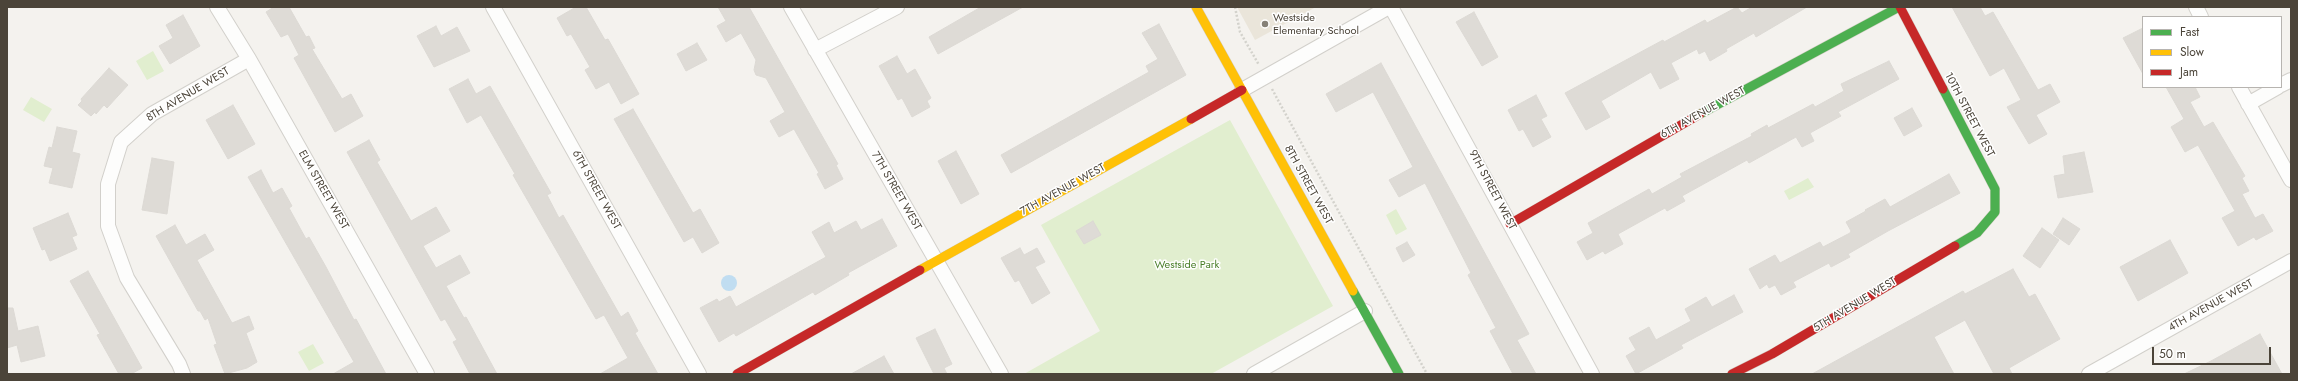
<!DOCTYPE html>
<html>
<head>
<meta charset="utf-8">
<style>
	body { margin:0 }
	#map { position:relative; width:2298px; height:381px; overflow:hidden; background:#f4f2ee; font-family:Jost,sans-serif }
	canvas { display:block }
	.frame { position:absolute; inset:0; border:8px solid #4b4439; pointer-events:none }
	.legend { position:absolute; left:2142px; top:16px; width:140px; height:72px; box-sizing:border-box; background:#fff; border:1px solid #b7b4b0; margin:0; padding:5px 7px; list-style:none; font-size:12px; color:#4b4439 }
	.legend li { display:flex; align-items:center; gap:8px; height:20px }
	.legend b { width:20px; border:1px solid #b7b4b0 }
	.scale { position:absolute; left:2152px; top:347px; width:119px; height:18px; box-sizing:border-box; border:2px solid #4b4439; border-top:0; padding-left:5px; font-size:12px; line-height:14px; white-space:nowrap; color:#4b4439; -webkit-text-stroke:3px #fff; paint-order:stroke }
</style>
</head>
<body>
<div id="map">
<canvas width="2298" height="381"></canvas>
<div class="frame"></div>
<ul class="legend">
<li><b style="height:5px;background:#4caf50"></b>Fast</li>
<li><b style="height:5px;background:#ffc107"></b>Slow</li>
<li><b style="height:5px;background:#c62828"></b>Jam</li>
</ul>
<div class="scale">50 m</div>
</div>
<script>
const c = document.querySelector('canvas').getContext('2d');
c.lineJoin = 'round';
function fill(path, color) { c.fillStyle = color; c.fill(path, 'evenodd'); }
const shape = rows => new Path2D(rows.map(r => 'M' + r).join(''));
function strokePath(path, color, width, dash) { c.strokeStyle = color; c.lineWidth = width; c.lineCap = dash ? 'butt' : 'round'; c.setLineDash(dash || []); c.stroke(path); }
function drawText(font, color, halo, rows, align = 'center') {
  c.font = font + ' Jost,sans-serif'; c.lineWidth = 3; c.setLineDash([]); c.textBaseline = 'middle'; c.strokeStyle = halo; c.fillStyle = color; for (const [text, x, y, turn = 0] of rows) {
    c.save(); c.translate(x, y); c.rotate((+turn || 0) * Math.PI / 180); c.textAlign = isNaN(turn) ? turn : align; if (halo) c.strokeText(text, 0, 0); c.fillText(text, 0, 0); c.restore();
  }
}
const education = shape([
	[1237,7,1316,7,1255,40]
]);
const green = shape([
	[153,51,164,71,147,80,136,61],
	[31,97,52,109,44,122,23,110],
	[1230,120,1333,306,1211,374,1024,374,1100,331,1041,225],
	[1808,178,1814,187,1789,200,1784,191],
	[1396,209,1407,229,1396,235,1386,215],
	[313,344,324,363,309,371,298,352]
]);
const water = shape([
	'721 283a8 8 0 1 1 16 0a8 8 0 1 1-16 0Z'
]);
const building = shape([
	[274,7,289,7,306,37,309,36,315,48,312,49,342,99,351,94,363,116,335,132,294,58,299,55,288,34,281,37,266,12,274,7],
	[576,7,586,7,605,40,608,39,639,94,621,104,609,82,596,89,585,70,590,67,571,34,567,36,557,18,576,7],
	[718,7,749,7,838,164,836,165,843,179,825,189,817,174,819,173,794,129,779,137,770,121,785,112,766,78,756,75,754,70,756,60,741,33,726,42,717,26,726,21,718,7],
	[981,7,1023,7,938,54,929,37,981,7],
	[1737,7,1742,13,1752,7,1807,7,1756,37,1754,33,1726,49,1727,51,1710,61,1705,51,1699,54,1697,49,1671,63,1679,79,1660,89,1651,72,1620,90,1601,101,1610,117,1586,130,1565,93,1663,40,1664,42,1705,20,1707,23,1737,7],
	[1952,7,1980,7,1985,16,1993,12,2038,90,2050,84,2060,102,2036,115,2047,134,2029,144,2007,107,2021,100,2004,68,1990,76,1952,7],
	[1474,12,1498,57,1482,66,1456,22,1474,12],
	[183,15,200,46,170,64,159,46,173,38,166,25,183,15],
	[1159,24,1186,75,1011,173,1001,155,1149,72,1146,66,1158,59,1142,33,1159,24],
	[436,26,441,36,457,27,470,51,434,67,417,36,436,26],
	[2143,28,2143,74,2123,38,2143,28],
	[697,43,707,60,686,71,677,54,697,43],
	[897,56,907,74,915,69,931,98,927,101,930,107,912,117,902,98,898,100,879,66,897,56],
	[1889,61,1899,79,1838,112,1841,116,1810,133,1814,141,1802,147,1796,137,1749,163,1747,160,1682,196,1685,201,1667,211,1665,208,1618,234,1623,244,1605,254,1603,251,1587,260,1577,242,1593,233,1588,223,1649,189,1652,194,1682,177,1680,174,1752,136,1751,134,1767,125,1768,128,1813,104,1815,107,1844,91,1841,84,1889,61],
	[1381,63,1529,334,1517,340,1536,374,1513,374,1490,331,1496,328,1468,275,1471,273,1425,183,1399,197,1389,180,1413,167,1373,92,1336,112,1326,94,1381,63],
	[109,68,128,85,107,108,104,105,96,114,95,112,91,116,78,105,82,101,81,99,109,68],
	[468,79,476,94,490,86,551,193,547,195,559,218,563,215,621,317,628,312,638,331,635,333,658,374,600,374,628,358,604,315,596,319,513,175,515,174,481,115,467,123,449,89,468,79],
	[2166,87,2195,87,2200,97,2190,102,2204,127,2213,122,2245,176,2242,178,2249,191,2242,194,2255,218,2263,214,2273,231,2256,240,2254,237,2238,246,2222,218,2235,211,2198,145,2185,152,2171,127,2184,119,2166,87],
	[1536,95,1547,116,1541,119,1551,137,1533,147,1523,129,1519,131,1508,110,1536,95],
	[233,105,255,144,228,159,206,120,233,105],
	[1912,108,1922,126,1904,136,1894,118,1912,108],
	[633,109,693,213,700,209,719,243,702,253,693,237,684,242,614,119,633,109],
	[57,127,77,131,72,152,80,154,72,188,49,183,53,168,44,166,49,147,52,148,57,127],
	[369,140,380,160,377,162,411,221,436,207,450,231,423,246,436,268,460,255,470,273,446,286,464,318,466,317,497,374,470,374,453,342,457,340,445,319,441,321,347,152,369,140],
	[956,151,979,194,961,204,938,161,956,151],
	[2084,152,2093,192,2058,198,2054,176,2065,174,2063,156,2084,152],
	[152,158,174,162,167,214,142,210,152,158],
	[261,170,273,193,282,188,292,206,289,208,306,239,309,237,326,267,354,320,356,319,386,374,333,374,354,362,248,177,261,170],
	[1949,174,1960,193,1888,231,1848,254,1850,257,1831,267,1829,263,1793,282,1796,287,1781,295,1775,285,1769,288,1767,284,1760,289,1749,269,1775,255,1780,263,1820,242,1823,247,1850,233,1851,231,1846,222,1866,211,1865,210,1885,199,1890,207,1949,174],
	[68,213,77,235,72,237,77,249,50,261,45,249,42,250,33,228,68,213],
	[2063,218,2080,229,2069,245,2053,234,2063,218],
	[882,219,897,246,848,273,849,275,815,295,813,292,736,336,734,333,719,342,700,308,717,299,719,302,730,296,736,307,826,257,812,232,829,222,834,233,856,221,861,230,882,219],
	[1093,221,1101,235,1084,244,1076,231,1093,221],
	[175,225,186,245,205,234,214,250,197,260,232,323,249,316,254,329,246,333,257,362,247,368,225,374,214,345,217,344,208,318,205,320,200,311,198,311,156,236,175,225],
	[2042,228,2059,240,2040,268,2023,256,2042,228],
	[2170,240,2188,273,2138,301,2120,267,2170,240],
	[1407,242,1415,255,1403,262,1396,248,1407,242],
	[1020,248,1024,255,1037,248,1045,262,1035,267,1050,293,1032,304,1019,280,1015,282,1001,258,1020,248],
	[2013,269,2029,297,2035,294,2060,339,2009,368,2012,374,1994,374,1965,320,1934,337,1954,374,1812,374,1963,291,1965,294,2013,269],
	[88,271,142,368,131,374,119,374,97,335,100,334,70,281,88,271],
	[1734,295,1743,312,1681,345,1683,348,1636,374,1626,356,1636,350,1629,338,1649,327,1656,340,1691,321,1685,309,1706,297,1712,307,1734,295],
	[7,308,13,308,18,331,38,326,45,356,21,362,17,345,7,348,7,308],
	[935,329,952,364,944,368,947,374,934,374,916,338,935,329],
	[2260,334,2282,374,2184,374,2211,361,2260,334],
	[884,356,894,374,851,374,884,356]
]);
const path = shape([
	[1235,7,1240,32,1259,65],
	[1272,89,1427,374]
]);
const street = shape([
	[217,7,249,59,427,374],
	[493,7,699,374],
	[791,7,1001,374],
	[1391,7,1592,374],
	[2196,7,2201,17],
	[815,50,897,7],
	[2281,85,2291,80],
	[2239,87,2291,180],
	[1242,90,1389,7],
	[2248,104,2278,87],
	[183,374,179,364,127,278,108,226,108,184,121,142,152,114,249,59],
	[1254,374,1365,311],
	[2089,374,2291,261]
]);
const fast = shape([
	[1943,89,1995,189,1995,212,1977,233,1955,246],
	[1700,114,1899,7],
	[1353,291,1399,374]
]);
const slow = shape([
	[1196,7,1353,291],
	[920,270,1191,119]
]);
const jam = shape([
	[1900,7,1943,89],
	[1191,119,1242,90],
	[1510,224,1700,114],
	[737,374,920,270],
	[1732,374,1772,354,1955,246]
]);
const markers = [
	[1265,24,4,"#868178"]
];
const poiNames = [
	["Westside",1273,18],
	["Elementary School",1273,31]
];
const streetNames = [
	["8TH AVENUE WEST",188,95,-31],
	["6TH AVENUE WEST",1703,113,-29],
	["10TH STREET WEST",1969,115,62],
	["8TH STREET WEST",1308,185,61],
	["ELM STREET WEST",323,190,60],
	["6TH STREET WEST",596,190,61],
	["7TH AVENUE WEST",1063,190,-29],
	["9TH STREET WEST",1492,190,62],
	["7TH STREET WEST",896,191,60],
	["5TH AVENUE WEST",1855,305,-31],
	["4TH AVENUE WEST",2211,306,-29]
];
const parkNames = [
	["Westside Park",1187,265]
];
fill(education, '#eae5da');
fill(green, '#e1eecf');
fill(water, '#c0ddf1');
fill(building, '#dedbd6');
strokePath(building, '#dcd9d4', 1);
strokePath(street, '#d2d0cb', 16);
strokePath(fast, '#d3cfc5', 10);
strokePath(slow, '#d3cfc5', 10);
strokePath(jam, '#d3cfc5', 10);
strokePath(path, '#d3d2cc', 2.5, [2, 2]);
strokePath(street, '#fdfdfc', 14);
strokePath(fast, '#4caf50', 9);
strokePath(slow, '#ffc107', 9);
strokePath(jam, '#c62828', 9);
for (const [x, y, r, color] of markers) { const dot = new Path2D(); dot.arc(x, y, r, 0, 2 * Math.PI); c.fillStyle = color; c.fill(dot); strokePath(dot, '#fff', 1.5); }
drawText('11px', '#4b4439', '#fff', poiNames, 'left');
drawText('11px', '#4b4439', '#fff', streetNames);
drawText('11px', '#4a7f2a', '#fff', parkNames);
</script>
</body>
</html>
